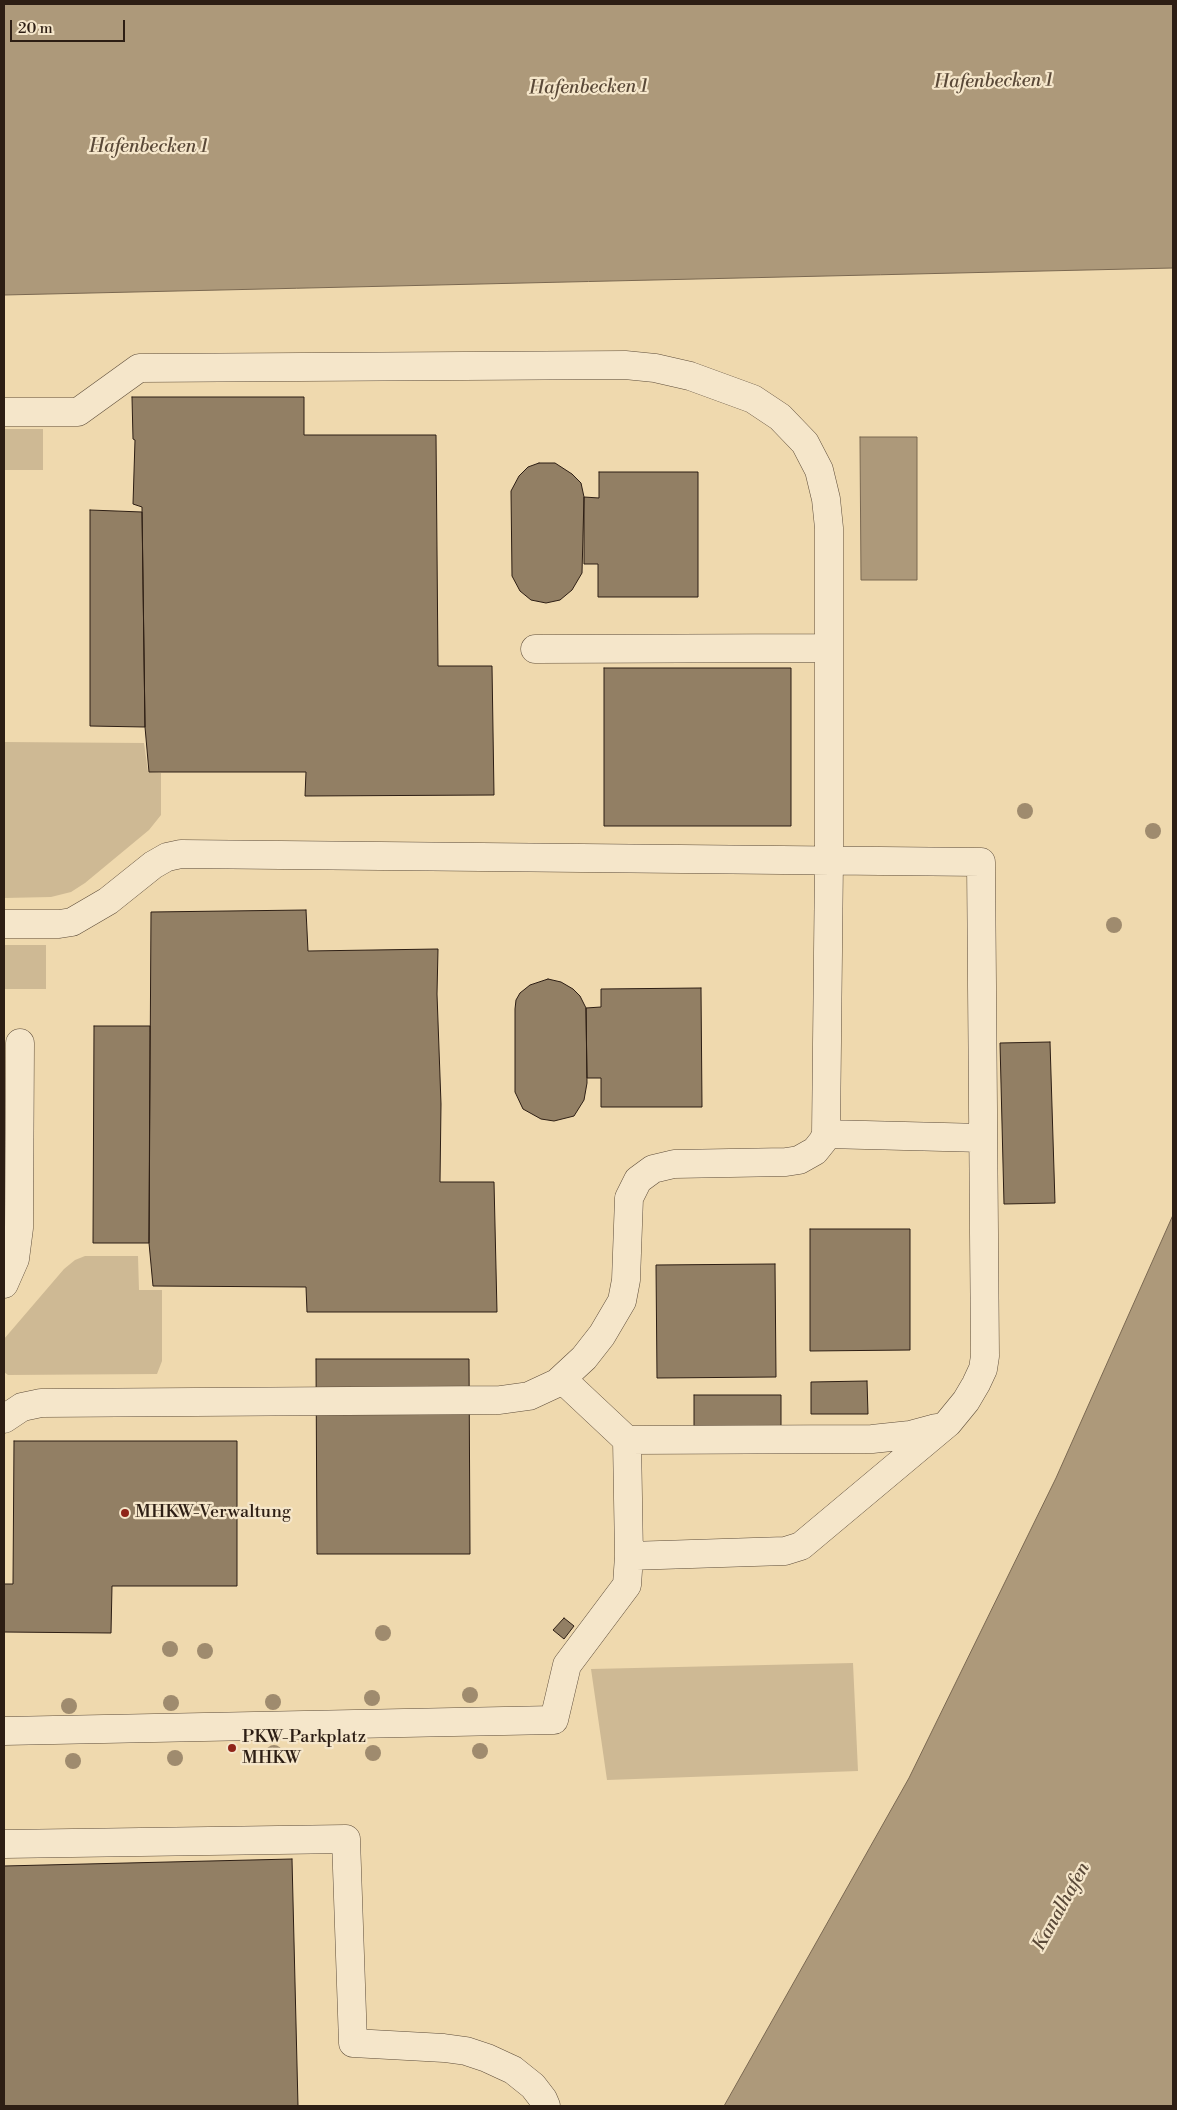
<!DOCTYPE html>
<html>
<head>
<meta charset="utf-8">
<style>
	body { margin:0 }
	#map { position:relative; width:1177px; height:2110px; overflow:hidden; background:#efd9ae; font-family:"Libre Bodoni",serif }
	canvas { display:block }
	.frame { position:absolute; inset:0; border:5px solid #2d1e14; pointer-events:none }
	.scale { position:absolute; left:10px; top:20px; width:115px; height:22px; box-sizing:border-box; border:2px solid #2d1e14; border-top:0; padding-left:6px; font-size:15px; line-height:18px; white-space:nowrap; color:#2d1e14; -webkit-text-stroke:4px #f5e6ca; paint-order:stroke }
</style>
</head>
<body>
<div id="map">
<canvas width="1177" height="2110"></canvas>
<div class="frame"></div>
<div class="scale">20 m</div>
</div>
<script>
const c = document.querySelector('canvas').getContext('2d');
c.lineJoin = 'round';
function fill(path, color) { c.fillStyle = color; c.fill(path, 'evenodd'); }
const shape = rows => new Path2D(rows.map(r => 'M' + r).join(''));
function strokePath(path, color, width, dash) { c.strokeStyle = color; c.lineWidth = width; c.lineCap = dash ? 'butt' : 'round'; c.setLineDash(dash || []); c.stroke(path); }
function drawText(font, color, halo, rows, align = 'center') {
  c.font = font + ' "Libre Bodoni",serif'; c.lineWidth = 4.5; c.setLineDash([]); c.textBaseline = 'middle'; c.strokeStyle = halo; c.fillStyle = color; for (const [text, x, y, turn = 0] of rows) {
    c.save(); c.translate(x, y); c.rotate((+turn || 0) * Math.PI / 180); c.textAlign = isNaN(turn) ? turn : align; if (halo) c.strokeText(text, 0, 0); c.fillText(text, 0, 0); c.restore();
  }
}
const green = shape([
	[4,429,43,429,43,470,4,470],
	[4,742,144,743,148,772,161,773,161,815,149,830,85,883,71,892,51,897,4,898],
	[4,945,46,945,46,989,4,989],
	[85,1256,138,1256,139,1290,162,1290,162,1361,157,1374,8,1375,4,1372,4,1339,64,1269,75,1260],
	[853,1663,858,1771,607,1780,591,1669]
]);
const water = shape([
	[4,4,1173,4,1173,268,4,295,4,4],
	[860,437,917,437,917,580,861,580,860,437],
	[1173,1215,1173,2106,724,2106,909,1778,1056,1478,1173,1215]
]);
const building = shape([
	[132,397,304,397,304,435,436,435,438,666,492,666,494,795,305,796,306,772,149,772,145,727,142,507,133,504,135,440,133,439,132,397],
	[539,463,555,463,572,474,581,483,584,497,582,573,572,590,560,600,546,603,531,600,520,591,512,576,511,491,519,476,528,467,539,463],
	[599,472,698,472,698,597,598,597,598,564,584,564,584,497,599,498,599,472],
	[90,510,142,512,145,727,90,726,90,510],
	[604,668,791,668,791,826,604,826,604,668],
	[306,910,308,951,438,949,437,994,441,1104,440,1182,494,1182,497,1312,307,1312,306,1287,153,1286,149,1243,151,912,306,910],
	[548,979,561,982,573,989,580,996,586,1008,587,1083,584,1100,574,1116,554,1121,541,1119,523,1109,515,1092,515,1009,516,1000,520,993,530,985,548,979],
	[701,988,702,1107,601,1107,601,1078,587,1078,586,1008,601,1007,601,989,701,988],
	[94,1026,150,1026,149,1243,93,1243,94,1026],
	[1050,1042,1055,1203,1004,1204,1000,1043,1050,1042],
	[810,1229,910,1229,910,1350,810,1351,810,1229],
	[775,1264,776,1377,657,1378,656,1265,775,1264],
	[316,1359,469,1359,470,1554,317,1554,316,1359],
	[867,1381,868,1414,811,1414,811,1382,867,1381],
	[694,1395,781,1395,781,1426,694,1426,694,1395],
	[14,1441,237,1441,237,1586,112,1586,111,1633,4,1632,4,1584,13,1584,14,1441],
	[564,1618,574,1626,564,1639,553,1630,564,1618],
	[292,1859,298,2106,4,2106,4,1866,292,1859]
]);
const minor = shape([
	[4,412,78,412,139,368,625,365,655,368,690,376,753,399,780,417,805,443,819,470,826,499,829,528,829,861,826,1134,823,1141,815,1151,799,1160,786,1162,674,1164,653,1169,638,1180,629,1198,626,1280,622,1301,602,1335,584,1358,557,1383,529,1396,500,1400,41,1403,22,1407,4,1419],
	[535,649,828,648],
	[4,924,59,924,72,922,108,901,153,865,167,857,181,854,981,862,985,1356,983,1369,976,1384,966,1401,948,1423,801,1546,785,1551,629,1556,627,1585,567,1665,554,1720,4,1731],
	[826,1134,983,1138],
	[4,1284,15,1259,19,1228,20,1043],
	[563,1380,627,1440,629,1556],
	[627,1440,872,1439,910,1435,936,1428],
	[4,1844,346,1839,353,2043,444,2048,466,2051,487,2058,513,2070,533,2086,543,2099,546,2106]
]);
const trees = [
	[1025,811],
	[1153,831],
	[1114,925],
	[383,1633],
	[170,1649],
	[205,1651],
	[470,1695],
	[372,1698],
	[273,1702],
	[171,1703],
	[69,1706],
	[480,1751],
	[274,1753],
	[373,1753],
	[175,1758],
	[73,1761]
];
const markers = [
	[125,1513,5,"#8f2418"],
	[232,1748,5,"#8f2418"]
];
const poiNames = [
	["MHKW-Verwaltung",135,1513],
	["PKW-Parkplatz",242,1738],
	["MHKW",242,1759]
];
const waterNames = [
	["Hafenbecken 1",993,82,-1],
	["Hafenbecken 1",588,88,-1],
	["Hafenbecken 1",148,147],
	["Kanalhafen",1062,1907,-61]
];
fill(green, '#ceb994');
fill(water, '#ad997a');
strokePath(water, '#7a6851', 1);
fill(building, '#927f64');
strokePath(building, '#2d1e14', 1);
strokePath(minor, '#5e4d3a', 29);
strokePath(minor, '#f5e6ca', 28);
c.fillStyle = '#9f8b6e';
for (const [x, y] of trees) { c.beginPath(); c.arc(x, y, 8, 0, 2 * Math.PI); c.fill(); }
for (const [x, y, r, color] of markers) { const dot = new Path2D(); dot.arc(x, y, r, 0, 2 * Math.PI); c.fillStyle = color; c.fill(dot); strokePath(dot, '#f5e6ca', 2); }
drawText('18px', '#2d1e14', '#f5e6ca', poiNames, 'left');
drawText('italic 19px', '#5a4938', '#f5e6ca', waterNames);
</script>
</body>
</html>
